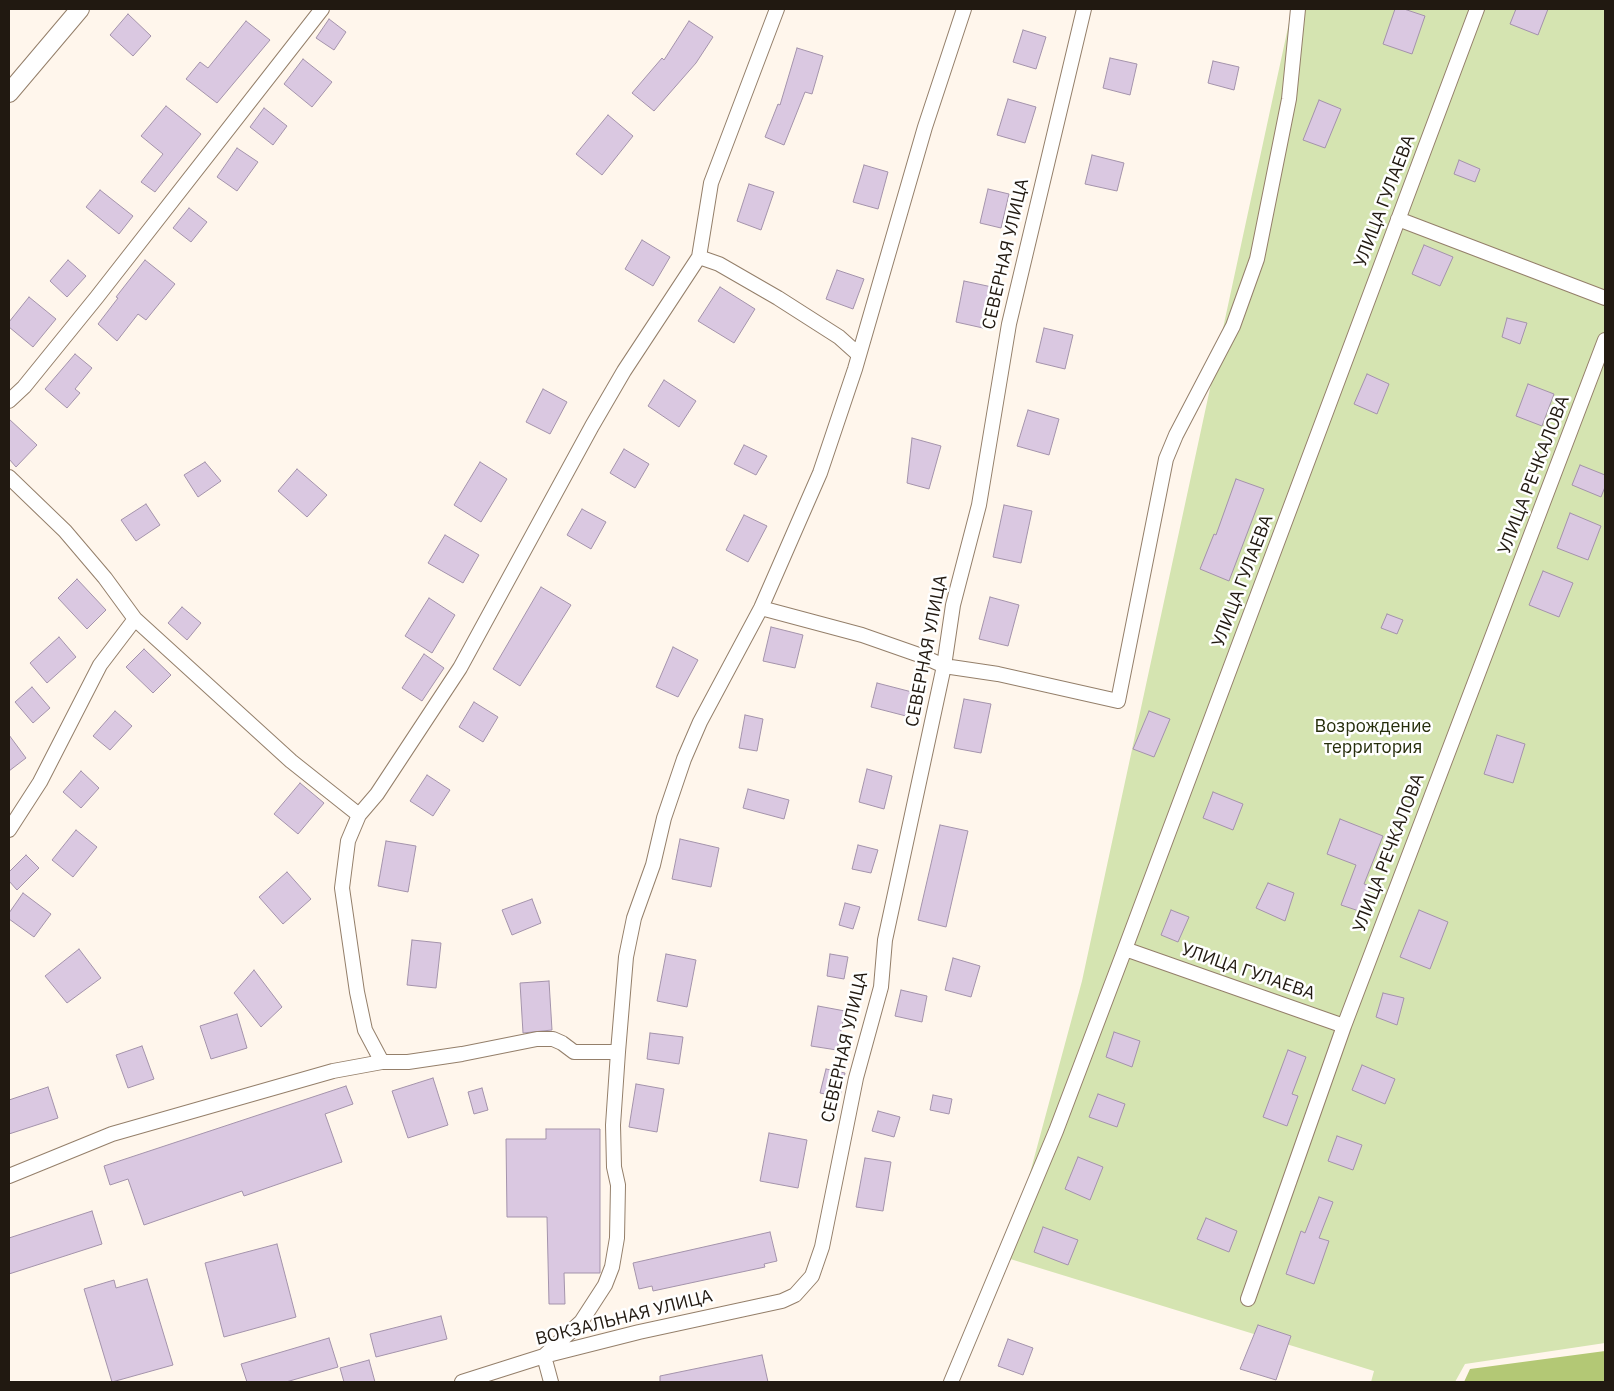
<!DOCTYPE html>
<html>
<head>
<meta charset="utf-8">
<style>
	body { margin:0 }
	#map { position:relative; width:1614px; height:1391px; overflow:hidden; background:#fff6ec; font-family:"IBM Plex Sans",sans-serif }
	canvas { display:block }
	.frame { position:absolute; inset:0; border:10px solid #211911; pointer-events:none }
</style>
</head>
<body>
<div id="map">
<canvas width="1614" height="1391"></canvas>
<div class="frame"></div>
</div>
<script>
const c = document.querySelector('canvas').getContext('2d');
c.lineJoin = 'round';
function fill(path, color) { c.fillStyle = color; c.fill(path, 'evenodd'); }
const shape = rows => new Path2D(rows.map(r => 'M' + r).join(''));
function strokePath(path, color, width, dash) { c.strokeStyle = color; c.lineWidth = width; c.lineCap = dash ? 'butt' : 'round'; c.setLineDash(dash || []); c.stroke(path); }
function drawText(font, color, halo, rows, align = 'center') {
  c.font = font + ' "IBM Plex Sans",sans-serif'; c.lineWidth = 5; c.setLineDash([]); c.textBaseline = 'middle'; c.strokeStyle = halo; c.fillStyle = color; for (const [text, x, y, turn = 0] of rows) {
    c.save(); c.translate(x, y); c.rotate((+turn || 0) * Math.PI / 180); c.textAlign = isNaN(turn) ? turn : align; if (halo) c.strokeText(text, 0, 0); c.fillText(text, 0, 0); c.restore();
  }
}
const green = shape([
	[1292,9,1605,9,1605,1343,1465,1364,1455,1382,1371,1382,1374,1371,1007,1258,1082,981]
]);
const forest = shape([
	[1605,1351,1605,1382,1464,1382,1470,1369]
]);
const building = shape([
	[1395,9,1404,9,1425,16,1412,54,1383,44,1395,9],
	[1516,9,1548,9,1538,35,1510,24,1516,9],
	[128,14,151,36,133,56,110,35,128,14],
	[329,19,346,32,334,50,316,38,329,19],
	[246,21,270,40,217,103,186,79,200,62,208,68,246,21],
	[689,21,713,37,696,63,654,111,632,93,662,58,664,60,689,21],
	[1023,30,1046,37,1036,69,1013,62,1023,30],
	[797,48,823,56,812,94,805,92,784,145,765,137,778,104,780,105,797,48],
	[1110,58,1137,64,1130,95,1103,88,1110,58],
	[303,59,332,82,312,107,284,84,303,59],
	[1213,61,1239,67,1234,90,1208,83,1213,61],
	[1008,99,1036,107,1025,143,997,135,1008,99],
	[1319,100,1341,109,1325,148,1303,140,1319,100],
	[166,106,201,134,155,192,141,182,163,154,141,136,166,106],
	[264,108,287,126,273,145,250,127,264,108],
	[608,115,633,136,602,175,576,154,608,115],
	[237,148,258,162,237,191,217,177,237,148],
	[1092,155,1124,163,1117,191,1085,184,1092,155],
	[1459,160,1480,169,1475,182,1454,174,1459,160],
	[864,165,888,172,878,209,853,202,864,165],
	[749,184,774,192,761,230,737,221,749,184],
	[988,189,1009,194,1001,228,980,223,988,189],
	[100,190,133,216,119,234,86,207,100,190],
	[189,208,207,222,191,242,173,228,189,208],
	[642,240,670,257,653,286,625,269,642,240],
	[1424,245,1453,257,1440,286,1412,274,1424,245],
	[68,260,86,276,67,297,50,281,68,260],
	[145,260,175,284,146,320,138,314,117,341,98,324,118,298,116,297,145,260],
	[837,270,864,279,853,309,826,299,837,270],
	[964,281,992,287,983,328,956,322,964,281],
	[720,287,755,309,734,343,698,321,720,287],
	[29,297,56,319,33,347,9,327,9,322,29,297],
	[1507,318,1527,323,1520,344,1502,337,1507,318],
	[1044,328,1073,335,1065,369,1036,362,1044,328],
	[75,354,92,368,75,389,80,393,67,408,45,389,75,354],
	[1367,374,1389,384,1377,414,1354,404,1367,374],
	[664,380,696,401,679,427,648,406,664,380],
	[1528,384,1554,394,1542,426,1516,416,1528,384],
	[543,389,567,402,550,434,526,422,543,389],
	[1028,410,1059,419,1049,455,1017,446,1028,410],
	[9,419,37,445,16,467,9,459,9,419],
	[912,438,941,446,929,489,907,483,912,438],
	[744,445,767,456,756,475,734,464,744,445],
	[624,449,649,464,635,488,610,473,624,449],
	[205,462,221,481,198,497,184,475,205,462],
	[480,462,507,479,481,522,454,505,480,462],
	[1580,465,1605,475,1605,487,1601,497,1572,485,1580,465],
	[297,469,327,495,307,517,278,491,297,469],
	[1236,479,1264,489,1229,581,1200,569,1214,534,1216,535,1236,479],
	[146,504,160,525,136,541,121,520,146,504],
	[1004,505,1032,511,1021,563,993,557,1004,505],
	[582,509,606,522,591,549,567,535,582,509],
	[1570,513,1601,526,1588,560,1557,548,1570,513],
	[744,515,767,526,748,562,726,550,744,515],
	[445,535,479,555,463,583,428,563,445,535],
	[1543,571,1573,583,1559,617,1529,605,1543,571],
	[77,579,106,610,87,629,58,598,77,579],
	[541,587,571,605,520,686,493,669,541,587],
	[990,597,1019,605,1008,646,979,639,990,597],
	[429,598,455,615,432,653,405,636,429,598],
	[182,607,201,623,187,640,168,623,182,607],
	[1387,614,1403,620,1397,634,1381,628,1387,614],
	[771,627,803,635,795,668,763,661,771,627],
	[59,637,76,657,47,683,30,663,59,637],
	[673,647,698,660,678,697,656,687,673,647],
	[144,649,171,675,153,693,126,667,144,649],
	[424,654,444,668,422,701,402,688,424,654],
	[877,683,912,692,906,716,871,707,877,683],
	[32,687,50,708,33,723,15,702,32,687],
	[964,699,991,704,981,753,954,748,964,699],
	[474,702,498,717,483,742,459,727,474,702],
	[115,711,132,726,110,750,93,736,115,711],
	[1149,711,1170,719,1154,757,1133,749,1149,711],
	[745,715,763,719,757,751,739,748,745,715],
	[9,735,26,758,9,771,9,735],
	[1497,735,1525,744,1513,783,1484,774,1497,735],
	[867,769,892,776,884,809,859,802,867,769],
	[81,771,99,788,81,808,63,792,81,771],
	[427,775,450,790,433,816,410,801,427,775],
	[300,783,324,803,298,834,274,814,300,783],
	[748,789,789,800,784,819,743,808,748,789],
	[1213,792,1243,804,1233,830,1203,818,1213,792],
	[1340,819,1383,836,1364,884,1371,886,1362,912,1341,905,1356,865,1327,854,1340,819],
	[940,825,968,831,946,927,918,920,940,825],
	[76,830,97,847,73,877,52,860,76,830],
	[680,839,719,848,711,887,672,879,680,839],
	[386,841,416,846,408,892,378,886,386,841],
	[858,845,878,850,871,873,852,869,858,845],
	[26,855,39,868,17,890,9,881,9,872,26,855],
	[287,872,311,899,283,924,259,897,287,872],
	[1268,883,1294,893,1285,921,1256,908,1268,883],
	[23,893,51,914,34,937,9,919,9,913,23,893],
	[532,899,541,923,512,935,502,910,532,899],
	[845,903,860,907,853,929,839,925,845,903],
	[1171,910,1189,917,1178,942,1161,935,1171,910],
	[1419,910,1448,922,1430,969,1400,957,1419,910],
	[412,940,441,943,436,988,407,985,412,940],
	[79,949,101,978,67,1003,45,976,79,949],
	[666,954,696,960,687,1007,657,1001,666,954],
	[830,954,848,957,844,979,827,976,830,954],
	[953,958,980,966,971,997,945,990,953,958],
	[254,970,282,1007,261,1027,234,993,254,970],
	[549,981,552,1030,523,1033,520,983,549,981],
	[901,990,927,996,922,1022,895,1016,901,990],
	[1383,993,1404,998,1397,1025,1376,1017,1383,993],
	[818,1006,845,1011,837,1050,811,1046,818,1006],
	[237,1014,247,1048,211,1059,200,1026,237,1014],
	[1114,1032,1140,1041,1132,1067,1106,1057,1114,1032],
	[650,1033,683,1037,679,1064,647,1059,650,1033],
	[142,1046,154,1079,128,1088,116,1055,142,1046],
	[1288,1050,1306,1057,1292,1094,1298,1096,1287,1126,1263,1117,1288,1050],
	[1362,1065,1395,1079,1385,1104,1352,1090,1362,1065],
	[826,1069,845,1073,840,1097,820,1093,826,1069],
	[433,1078,448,1125,408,1138,392,1091,433,1078],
	[636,1084,664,1089,657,1132,629,1127,636,1084],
	[346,1086,353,1104,325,1114,342,1162,244,1196,242,1191,144,1225,128,1179,110,1185,104,1166,346,1086],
	[48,1087,58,1118,9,1134,9,1100,48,1087],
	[482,1088,488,1110,474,1114,468,1092,482,1088],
	[1098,1094,1125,1104,1117,1127,1089,1117,1098,1094],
	[933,1095,952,1099,949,1114,930,1110,933,1095],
	[878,1111,900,1117,894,1137,872,1131,878,1111],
	[546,1129,600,1129,600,1273,564,1273,565,1304,549,1304,547,1217,507,1217,506,1139,546,1139,546,1129],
	[769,1133,807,1140,798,1188,760,1181,769,1133],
	[1337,1136,1362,1145,1353,1170,1328,1161,1337,1136],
	[1078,1157,1103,1167,1090,1200,1065,1189,1078,1157],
	[865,1158,891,1162,883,1211,856,1207,865,1158],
	[1319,1197,1333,1202,1319,1238,1329,1241,1314,1284,1286,1274,1301,1231,1305,1233,1319,1197],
	[92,1211,102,1244,9,1274,9,1238,92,1211],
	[1206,1218,1237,1231,1229,1252,1197,1239,1206,1218],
	[1043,1227,1078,1240,1068,1265,1034,1252,1043,1227],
	[770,1232,777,1261,764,1264,765,1267,653,1291,652,1286,639,1289,633,1263,770,1232],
	[277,1244,296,1317,224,1337,205,1263,277,1244],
	[147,1279,173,1365,112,1382,84,1289,114,1280,116,1288,147,1279],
	[441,1316,447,1339,376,1357,370,1334,441,1316],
	[1258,1325,1291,1336,1276,1380,1240,1369,1258,1325],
	[329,1338,338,1367,286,1382,247,1382,241,1364,329,1338],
	[1008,1339,1033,1348,1023,1375,998,1366,1008,1339],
	[762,1355,768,1382,660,1382,660,1376,762,1355],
	[369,1360,375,1382,344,1382,340,1368,369,1360]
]);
const minor = shape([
	[1398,219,1605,298],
	[699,257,719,264,778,298,839,337,858,354],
	[9,401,24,387,97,297,322,9],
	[9,477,65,531,105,578,135,619,291,761,359,815],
	[761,608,862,635,922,656,944,666,998,674,1118,701,1166,459,1176,435,1233,326,1257,259,1289,99,1298,9],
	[9,830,40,782,100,665,135,619],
	[1344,1026,1125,949,1477,9],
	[618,1052,626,957,634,918,653,865,664,818,684,759,700,722,761,608,820,473,855,369,925,127,964,9],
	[382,1062,365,1030,357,992,342,888,348,841,359,815,377,794,460,668,592,426,624,371,699,257,711,183,777,9],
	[9,1176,112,1134,333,1071,382,1062,408,1062,462,1054,537,1039,553,1039,562,1043,574,1052,618,1052,613,1125,614,1167,618,1185,617,1238,612,1267,605,1285,581,1322,544,1356,551,1382],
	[1248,1299,1344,1026,1605,340],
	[462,1382,544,1356,639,1332,782,1301,795,1295,812,1276,822,1247,856,1078,881,987,885,940,944,666,953,605,979,505,1009,324,1084,9],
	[951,1382,1056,1131,1125,949]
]);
const tertiary = shape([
	[9,93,80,9]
]);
const streetNames = [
	["УЛИЦА ГУЛАЕВА",1385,201,-69],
	["СЕВЕРНАЯ УЛИЦА",1006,254,-77],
	["УЛИЦА РЕЧКАЛОВА",1534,475,-69],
	["УЛИЦА ГУЛАЕВА",1243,581,-69],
	["СЕВЕРНАЯ УЛИЦА",927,651,-79],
	["УЛИЦА РЕЧКАЛОВА",1389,853,-69],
	["УЛИЦА ГУЛАЕВА",1248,972,19],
	["СЕВЕРНАЯ УЛИЦА",845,1047,-77],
	["ВОКЗАЛЬНАЯ УЛИЦА",624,1318,-14]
];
const parkNames = [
	["Возрождение",1373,727],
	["территория",1373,748]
];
fill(green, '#d5e4b1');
fill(forest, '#b3c875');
fill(building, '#dac8e1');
strokePath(building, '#a493ab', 1);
strokePath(minor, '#947f6a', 16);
strokePath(tertiary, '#947f6a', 20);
strokePath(minor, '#fff', 14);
strokePath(tertiary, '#fff', 18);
drawText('18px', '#211911', '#fff', streetNames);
drawText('18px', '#262e0b', '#fff', parkNames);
</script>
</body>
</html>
